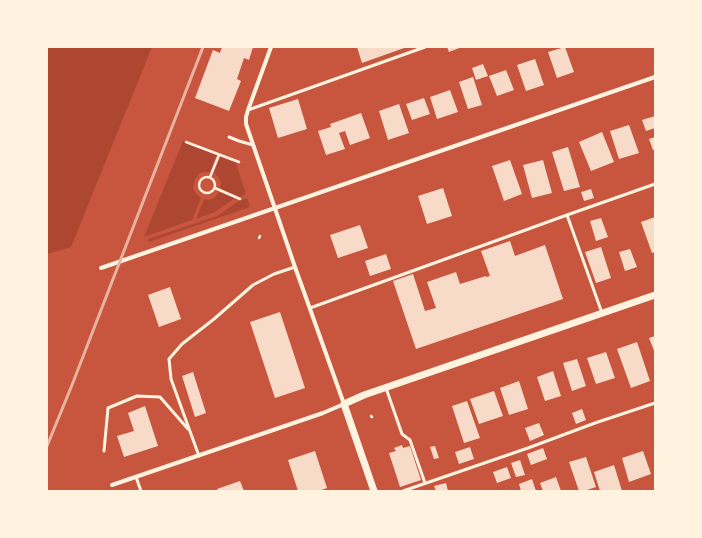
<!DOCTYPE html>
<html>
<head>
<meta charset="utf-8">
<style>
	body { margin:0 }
	#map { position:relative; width:702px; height:538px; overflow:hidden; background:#c8553d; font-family:Rubik,sans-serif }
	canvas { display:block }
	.frame { position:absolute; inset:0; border:48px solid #fff3e0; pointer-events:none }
</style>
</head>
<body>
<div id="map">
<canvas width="702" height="538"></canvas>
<div class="frame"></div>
</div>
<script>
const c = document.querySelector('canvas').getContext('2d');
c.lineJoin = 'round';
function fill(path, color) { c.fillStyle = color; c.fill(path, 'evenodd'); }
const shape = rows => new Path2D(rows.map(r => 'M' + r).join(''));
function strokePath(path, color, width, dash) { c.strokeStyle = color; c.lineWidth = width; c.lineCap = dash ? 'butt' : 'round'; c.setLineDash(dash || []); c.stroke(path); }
const green = shape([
	[47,47,152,47,71,247,47,254],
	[183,141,185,141,185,143,216,155,210,172,203,172,199,174,195,179,193,188,196,194,201,198,192,220,144,237],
	[220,157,236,163,246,194,240,197,220,189,221,182,219,178,214,173],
	[219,192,235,198,215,212,196,219,204,199,208,200,214,198],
	[247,198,250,206,247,208,149,242,148,239,217,216,237,202]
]);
const building = shape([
	[222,47,253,47,249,60,244,58,237,79,241,81,229,111,195,98,213,50,220,53],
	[357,47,407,47,362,63],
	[447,47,462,47,449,52],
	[565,47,574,72,557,78,548,52],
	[535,59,544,85,526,91,517,65],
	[483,64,488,76,476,80,472,68],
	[506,70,514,90,497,96,489,76],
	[473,77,482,105,468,109,459,82],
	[450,90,458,112,437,119,430,97],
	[424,98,430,114,412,120,406,104],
	[298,99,307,129,278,138,269,108],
	[399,104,409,133,388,140,379,111],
	[361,113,370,138,350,145,345,131,339,133,345,149,326,155,318,131,331,127,330,124],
	[655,116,655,128,646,131,642,120],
	[629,125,639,153,619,159,610,131],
	[602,132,614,162,591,171,579,142],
	[655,137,655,150,653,150,649,139],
	[568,147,580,187,564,191,552,152],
	[510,160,522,194,504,201,492,166],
	[543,160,552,193,532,198,523,165],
	[443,188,452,216,427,224,418,196],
	[591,189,594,198,584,201,581,192],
	[655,217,655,252,652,253,641,222],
	[601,218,608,237,596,241,590,221],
	[360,225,368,248,338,258,330,235],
	[510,241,515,256,545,245,563,299,416,349,393,281,413,274,425,311,436,308,427,282,456,272,460,284,486,276,486,277,490,276,481,251],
	[601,247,611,278,596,283,585,252],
	[630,249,637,267,625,271,619,252],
	[386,254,391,269,370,276,365,261],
	[170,287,181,319,159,327,148,295],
	[280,312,305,388,275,398,250,322],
	[655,336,655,353,649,338],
	[637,342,650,381,631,388,617,349],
	[606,352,615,378,596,384,587,358],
	[577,359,586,386,572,391,563,363],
	[553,371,561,396,545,401,537,377],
	[193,372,206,413,195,417,182,376],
	[519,381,528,409,509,415,500,388],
	[494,391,503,416,479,424,470,399],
	[467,401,480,438,464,443,452,406],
	[145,406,158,446,124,457,117,436,134,431,128,413],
	[582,409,586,420,576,424,572,413],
	[539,423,544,435,530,441,525,428],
	[402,445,403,448,410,446,421,480,400,487,389,453,396,451,394,448],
	[435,446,439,458,434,459,430,447],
	[470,447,474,459,459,464,455,452],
	[543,448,547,459,531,465,527,454],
	[315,451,327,488,319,491,298,491,288,460],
	[643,451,651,474,629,482,622,458],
	[586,457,596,487,584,491,579,491,569,462],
	[520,460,525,475,516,477,511,463],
	[614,465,622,491,600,491,594,472],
	[507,467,511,478,497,483,493,472],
	[556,477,561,491,543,491,540,483],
	[532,479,536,491,521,491,519,484],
	[240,481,244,491,218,491,217,489],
	[446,483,448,491,436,491,434,486]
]);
const path = shape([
	[186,142,239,162],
	'199 185a8 8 0 1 1 16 0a8 8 0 1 1-16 0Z',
	[210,177,219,155],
	[215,188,240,199],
	[259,238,260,236],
	[371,416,372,417]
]);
const service = shape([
	[248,110,425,47],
	[229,137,239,141,253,145],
	[567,215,602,313],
	[310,308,567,215,655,184],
	[386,388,402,434,410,440,425,483],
	[104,451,108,408,137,396,160,397,188,429],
	[199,456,171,379,169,359,182,344,214,319,253,285,274,274,295,267],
	[136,477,141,491],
	[403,491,528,448,595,423,655,403]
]);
const minor = shape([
	[101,268,655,77],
	[112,485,323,413,344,404,295,267,246,124,246,117,248,110,271,47]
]);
const tertiary = shape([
	[374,491,344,404,364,395,655,295]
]);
const rail = shape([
	[47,446,72,385,203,47]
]);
fill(green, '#ae4732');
fill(building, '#f7dbc8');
strokePath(path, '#fff3e0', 2.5);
strokePath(service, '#fff3e0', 3);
strokePath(minor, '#fff3e0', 4);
strokePath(tertiary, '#fff3e0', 7);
strokePath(rail, '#e9b49f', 3);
</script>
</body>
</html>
